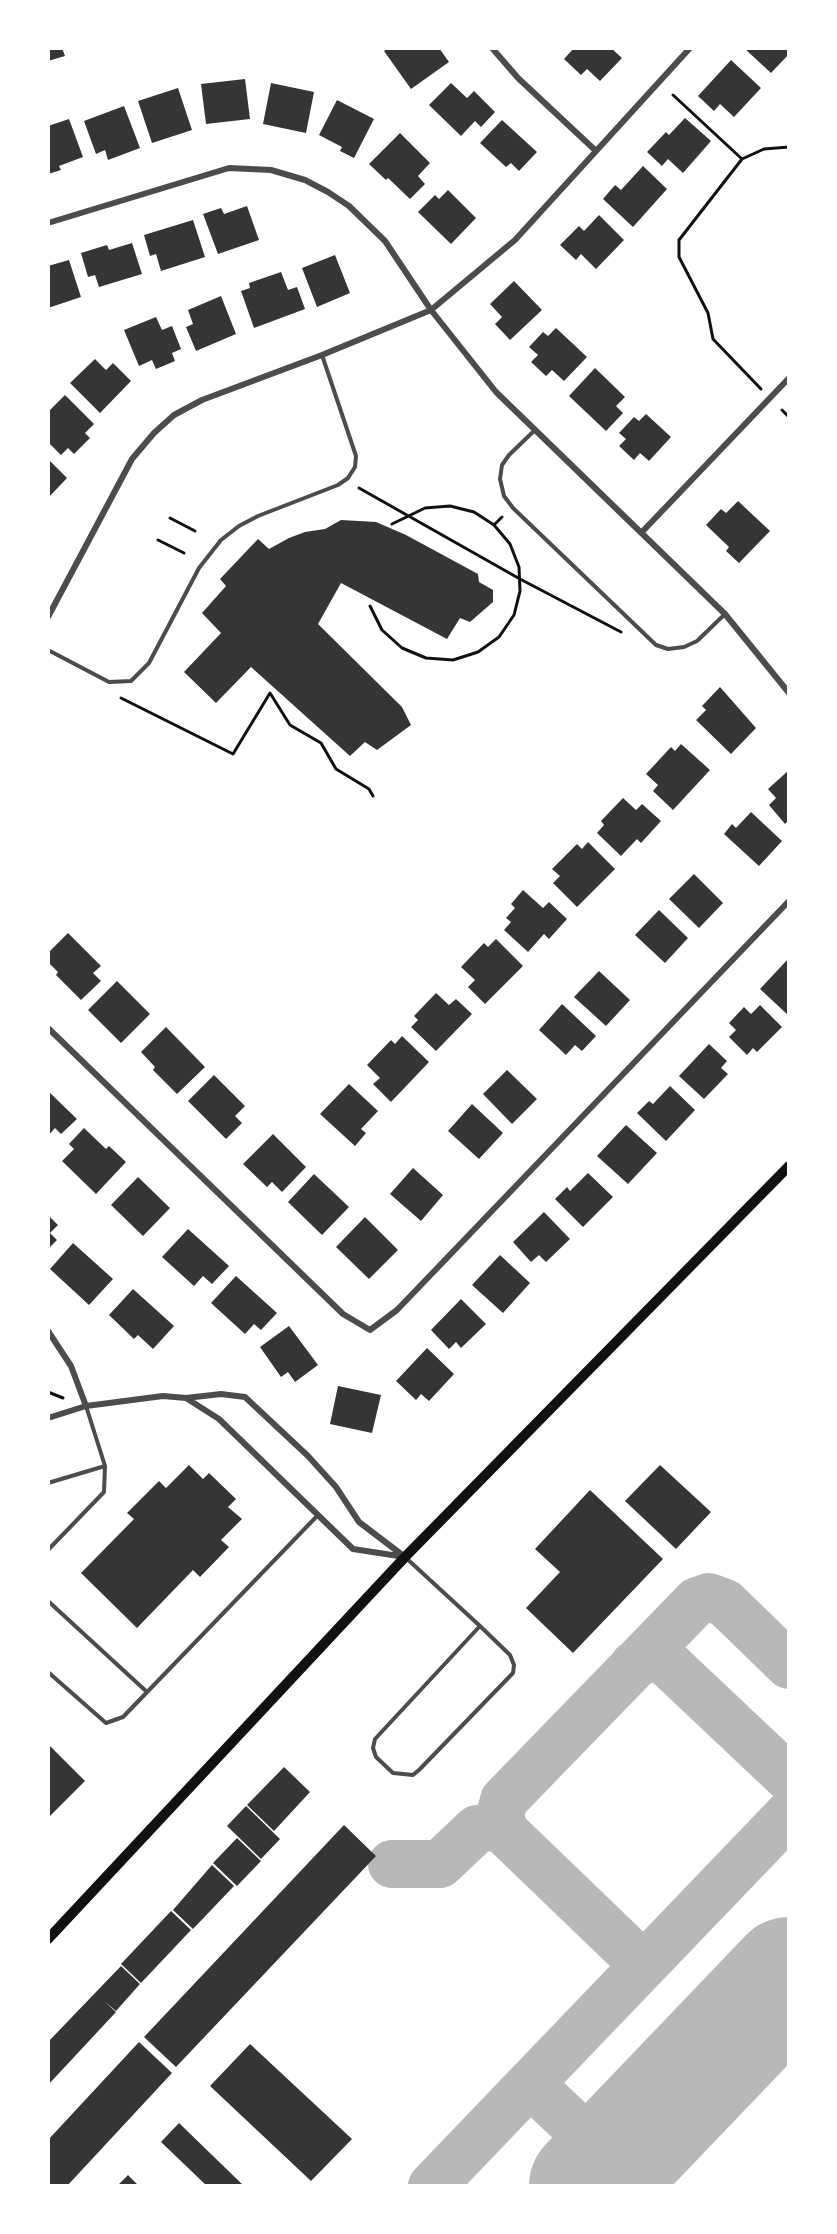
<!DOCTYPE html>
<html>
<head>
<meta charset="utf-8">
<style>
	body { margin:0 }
	#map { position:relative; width:837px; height:2234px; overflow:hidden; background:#fff; font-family:Poppins,sans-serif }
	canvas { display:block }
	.frame { position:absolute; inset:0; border:50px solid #fff; pointer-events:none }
</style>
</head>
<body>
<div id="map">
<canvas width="837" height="2234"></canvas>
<div class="frame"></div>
</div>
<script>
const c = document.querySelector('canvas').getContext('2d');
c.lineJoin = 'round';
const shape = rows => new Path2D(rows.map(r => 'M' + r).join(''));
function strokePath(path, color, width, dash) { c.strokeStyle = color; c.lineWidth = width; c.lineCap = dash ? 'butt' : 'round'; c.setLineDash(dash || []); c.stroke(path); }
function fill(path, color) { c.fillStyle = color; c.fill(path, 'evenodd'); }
const taxiway = shape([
	[634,1665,651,1657,664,1660,789,1778],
	[504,1829,500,1816,504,1800,697,1601,709,1597,725,1603,789,1665],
	[392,1864,440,1864,477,1829,499,1826,634,1956,637,1963,634,1975],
	[520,2094,533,2091,541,2094,591,2141,597,2154,597,2164,588,2186],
	[432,2186,789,1814],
	[590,2186,602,2180,621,2177,632,2180,638,2186]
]);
const runway = shape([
	[589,2186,789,1977]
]);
const building = shape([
	[48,48,62,48,65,56,48,61],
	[389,48,439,48,449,62,411,89,384,51],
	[574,48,611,48,622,58,600,81,587,69,581,75,564,59],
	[744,48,789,48,789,54,771,73],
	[731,60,761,88,734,117,720,104,714,111,698,96],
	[245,79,250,119,206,124,201,84],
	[271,83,314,92,306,133,263,124],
	[451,83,467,98,474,91,495,112,481,127,475,121,461,136,429,105],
	[178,88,192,130,152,143,138,101],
	[337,100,374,119,354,158,340,151,342,147,319,135],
	[124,106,140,148,108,160,105,150,96,154,84,121],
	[685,118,711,141,683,173,668,159,662,166,647,152,666,132,669,135],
	[69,119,83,157,59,166,61,170,48,174,48,126],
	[502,120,537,152,519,171,511,163,506,167,480,143],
	[400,133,430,163,418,176,425,184,410,199,388,178,386,180,369,164],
	[643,166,667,189,633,227,603,199,615,185,621,190],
	[448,190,476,218,451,244,418,212,435,195,439,199],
	[247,206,259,240,218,254,203,214,221,208,224,214],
	[599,215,624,240,596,269,581,254,576,260,560,245,579,226,584,231],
	[193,220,205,257,161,271,156,254,150,256,144,235],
	[132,243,142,274,99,287,95,275,88,277,81,253,107,245,109,250],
	[335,255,350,293,317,307,302,268],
	[69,260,81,297,48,308,48,266],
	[281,272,288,290,297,287,305,309,254,328,241,291,250,288,249,283],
	[514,281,542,310,510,340,495,324,502,317,490,304],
	[221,296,236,334,196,351,186,327,193,324,188,310],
	[156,317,162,330,172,326,181,349,172,353,175,361,156,369,152,360,139,366,124,330],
	[556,328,587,357,564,381,552,370,546,376,531,362,538,355,529,347,543,332,548,336],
	[95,359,106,370,113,363,131,381,100,413,70,383],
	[595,368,625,397,616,406,623,413,606,431,569,396],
	[65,395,94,424,85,433,90,438,74,454,68,448,61,455,48,442,48,412],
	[646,414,671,437,649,461,640,453,634,460,619,446,626,439,619,433,634,417,639,421],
	[48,459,67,478,48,498],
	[738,501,770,531,739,563,726,551,729,547,706,525,721,509,726,513],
	[341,520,376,522,406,535,478,574,479,582,493,590,493,602,470,622,460,618,447,639,341,583,318,624,402,707,411,725,377,750,365,742,350,756,251,667,216,703,184,672,221,633,202,613,226,586,220,579,258,539,269,549,289,538,305,532,325,529],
	[720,687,756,728,731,754,696,720,706,710,702,706],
	[681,744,710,770,673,810,653,791,658,785,646,774,671,747,675,751],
	[789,770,789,820,785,824,769,805,776,798,768,789],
	[623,798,636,810,642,804,661,821,641,843,637,839,621,856,597,833,604,825,601,821],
	[751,812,782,841,759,866,724,834,732,824,736,828],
	[588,842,615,869,577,907,553,883,560,876,552,869,577,844,582,849],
	[694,874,723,903,699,928,669,899],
	[523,890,543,908,549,902,567,919,549,939,544,934,528,952,504,930,511,922,506,918,515,908,511,904],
	[659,910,688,938,665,963,635,935],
	[68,933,101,966,93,973,101,981,81,1000,56,975,58,972,48,962,48,953],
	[496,939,523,966,485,1004,468,987,475,980,461,967,484,943,488,947],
	[789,958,789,1016,760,989],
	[599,971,630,1000,606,1026,574,997],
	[117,981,150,1014,121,1043,88,1010],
	[436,993,449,1005,456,999,472,1014,436,1051,411,1027,418,1020,414,1016],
	[562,1004,596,1036,582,1051,575,1045,566,1055,539,1030],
	[760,1005,782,1027,757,1052,753,1048,747,1055,729,1037,736,1030,729,1023,744,1007,751,1014],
	[166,1027,205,1067,177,1094,153,1070,155,1067,141,1052],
	[402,1036,429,1062,391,1102,373,1084,380,1078,367,1065,391,1040,395,1044],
	[709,1044,727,1061,721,1068,728,1074,704,1099,679,1076],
	[507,1070,537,1099,512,1124,483,1094],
	[214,1075,245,1106,235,1116,242,1123,226,1139,188,1101],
	[349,1084,378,1111,361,1129,366,1133,355,1146,320,1114],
	[670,1086,695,1110,666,1141,637,1113,649,1101,653,1104],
	[48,1091,77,1119,61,1134,55,1128,48,1136],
	[472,1104,503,1133,479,1159,448,1131],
	[626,1125,657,1153,628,1184,597,1156],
	[84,1128,106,1149,109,1146,126,1162,96,1194,62,1161,74,1149,69,1144],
	[273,1134,306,1167,282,1192,272,1182,267,1187,243,1164],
	[413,1168,443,1195,421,1221,390,1194],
	[588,1173,613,1197,583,1227,555,1199,567,1187,570,1191],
	[314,1174,349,1207,322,1235,288,1202],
	[138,1177,170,1208,143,1236,111,1205],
	[544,1212,570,1239,546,1262,539,1255,531,1262,513,1242],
	[48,1215,58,1225,50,1233,57,1240,48,1249],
	[365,1217,398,1250,369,1279,336,1247],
	[188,1229,229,1266,212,1284,203,1276,194,1286,162,1257],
	[73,1243,113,1279,89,1305,50,1269],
	[500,1255,530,1283,503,1313,472,1285],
	[236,1276,277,1313,261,1330,254,1324,245,1334,211,1303],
	[133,1289,174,1326,153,1349,138,1335,134,1339,109,1315],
	[461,1299,486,1324,461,1348,456,1342,449,1349,431,1330],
	[289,1326,318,1365,295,1382,288,1372,281,1377,260,1347],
	[427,1348,454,1374,429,1401,421,1394,416,1400,396,1381],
	[338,1386,381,1395,372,1433,330,1424],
	[189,1465,203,1479,209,1473,236,1499,228,1507,242,1519,221,1540,229,1547,200,1577,193,1570,137,1628,81,1573,134,1519,127,1513,159,1481,166,1488],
	[660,1465,711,1512,676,1549,625,1501],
	[590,1490,663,1559,573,1653,526,1608,560,1572,535,1549],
	[48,1744,85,1781,48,1818,50,1779],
	[284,1767,310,1792,274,1831,247,1805],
	[246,1806,280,1839,261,1859,227,1826],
	[344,1825,376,1856,176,2067,144,2037],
	[237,1838,261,1861,237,1886,213,1863],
	[212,1865,234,1886,193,1929,173,1910],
	[171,1911,191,1930,141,1983,121,1964],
	[121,1966,140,1984,116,2011,104,2001,116,2012,48,2085,48,2042],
	[139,2042,172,2073,67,2186,48,2186,48,2140],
	[250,2044,352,2139,311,2181,210,2086],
	[179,2123,244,2186,207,2186,161,2142],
	[128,2175,139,2186,117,2186]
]);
const path = shape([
	[673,95,742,159],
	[761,389,713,339,708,313,679,257,679,240,742,159,764,149,789,147],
	[782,410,789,417],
	[359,488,520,579,621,632],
	[170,518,195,531],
	[494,525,502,517],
	[158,540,184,553],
	[370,606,382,630,402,648,426,658,453,660,478,652,499,637,514,615,520,591,519,567,510,544,494,525,474,512,450,506,425,508,392,524],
	[121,698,233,754,270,693,290,725,321,743,336,769,369,789,373,796],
	[48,1392,63,1398]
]);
const service = shape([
	[535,430,509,455,502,465,500,479,504,496,513,508,656,645,668,649,684,647,697,641,725,614],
	[48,650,109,682,131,681,149,663,199,568,221,540,239,526,258,516,338,485,348,478,355,467,356,456,322,355],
	[48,1483,105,1466,86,1406],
	[48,1550,104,1492,105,1466],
	[405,1557,480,1626,510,1655,514,1665,513,1673,420,1769,413,1775,393,1773,376,1757,373,1748,375,1739,480,1626],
	[48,1601,147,1692],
	[48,1672,106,1723,123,1717,318,1515]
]);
const minor = shape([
	[492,48,518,78,596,151],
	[48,223,229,168,271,170,305,180,328,192,349,206,385,241,431,310,496,392,725,614,789,693],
	[642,532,789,378],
	[48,617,132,459,154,433,174,415,202,400,322,355,431,310,515,240,690,48],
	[48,1028,343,1314,370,1330,397,1310,789,901],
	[48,1331,71,1366,86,1406],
	[186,1398,219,1419,353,1549,405,1557],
	[48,1418,86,1406,163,1396,186,1398,221,1394,245,1397,308,1456,336,1487,359,1522,405,1557]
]);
const secondary = shape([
	[48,1939,405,1557,789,1166]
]);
strokePath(taxiway, '#b8b8b8', 48);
strokePath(runway, '#b8b8b8', 120);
fill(building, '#353535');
strokePath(path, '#111', 3);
strokePath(service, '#4c4c4c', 4);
strokePath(minor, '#4c4c4c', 6);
strokePath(secondary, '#111', 10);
</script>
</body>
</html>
